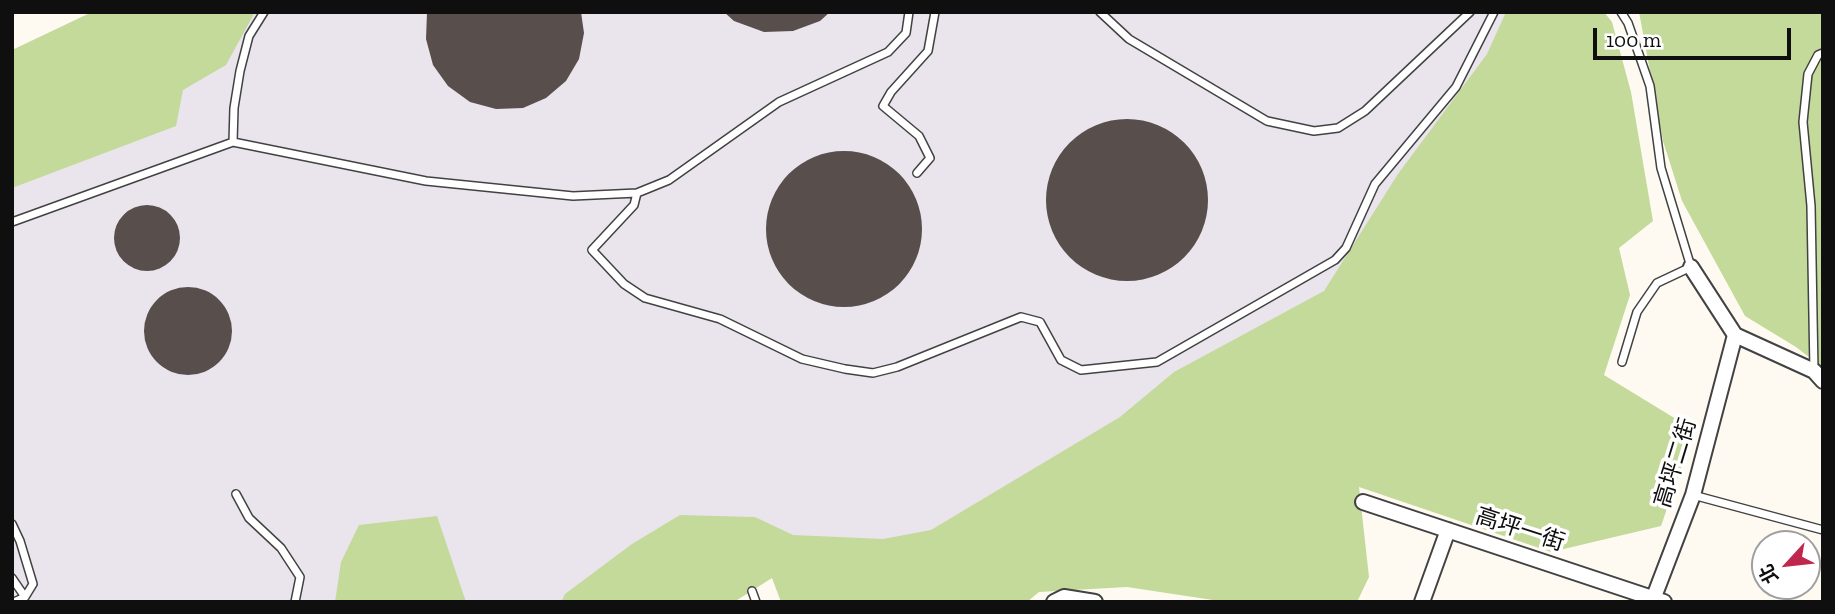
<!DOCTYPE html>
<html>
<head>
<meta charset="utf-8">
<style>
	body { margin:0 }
	#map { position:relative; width:1835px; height:614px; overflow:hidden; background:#fffaf1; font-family:"Zilla Slab","Noto Sans TC",serif }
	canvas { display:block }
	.frame { position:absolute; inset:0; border:14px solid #0f0f0f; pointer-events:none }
	.north { position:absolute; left:1751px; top:530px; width:70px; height:70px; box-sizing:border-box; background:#fff; border:2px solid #9f9f9f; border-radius:50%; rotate:243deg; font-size:19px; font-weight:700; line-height:28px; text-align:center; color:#0f0f0f }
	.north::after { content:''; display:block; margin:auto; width:24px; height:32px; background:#bf274c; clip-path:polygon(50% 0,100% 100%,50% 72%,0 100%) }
	.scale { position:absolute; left:1593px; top:28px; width:198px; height:32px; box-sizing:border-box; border:4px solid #0f0f0f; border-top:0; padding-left:9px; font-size:21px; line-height:24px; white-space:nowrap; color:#0f0f0f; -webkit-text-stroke:5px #fff; paint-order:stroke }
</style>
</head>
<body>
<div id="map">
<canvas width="1835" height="614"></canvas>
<div class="frame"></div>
<div class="north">北</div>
<div class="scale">100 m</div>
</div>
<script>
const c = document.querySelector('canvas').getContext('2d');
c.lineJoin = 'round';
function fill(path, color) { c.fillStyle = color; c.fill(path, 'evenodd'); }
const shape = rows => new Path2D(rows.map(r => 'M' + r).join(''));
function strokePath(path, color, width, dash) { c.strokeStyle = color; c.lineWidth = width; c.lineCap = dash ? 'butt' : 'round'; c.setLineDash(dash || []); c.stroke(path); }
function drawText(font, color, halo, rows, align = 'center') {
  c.font = font + ' "Zilla Slab","Noto Sans TC",serif'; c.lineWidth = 7; c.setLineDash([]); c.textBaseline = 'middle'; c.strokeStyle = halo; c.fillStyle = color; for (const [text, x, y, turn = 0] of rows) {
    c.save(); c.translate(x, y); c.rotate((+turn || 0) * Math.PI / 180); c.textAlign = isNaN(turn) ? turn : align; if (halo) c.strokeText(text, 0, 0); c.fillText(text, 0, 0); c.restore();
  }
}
const industrial = shape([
	[218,12,1530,12,1376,321,916,561,784,562,685,602,12,602,12,124]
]);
const forest = shape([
	[92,12,255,12,226,65,183,90,176,126,12,188,12,50],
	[1506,12,1604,12,1612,22,1631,92,1653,221,1619,248,1630,295,1604,375,1694,430,1661,526,1551,552,1359,487,1369,577,1357,602,1226,602,1127,587,1039,592,1027,602,781,602,772,578,734,602,561,602,565,594,632,544,680,515,755,517,793,535,883,539,931,530,1120,417,1174,372,1324,291,1398,174,1487,54],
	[1639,12,1823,12,1823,368,1796,347,1745,316,1682,201,1663,141],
	[437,516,466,602,335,602,341,562,359,525]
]);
const building = shape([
	[427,12,581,12,584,33,579,59,566,81,546,98,523,108,496,109,470,102,448,86,433,65,426,39],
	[724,12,830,12,820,21,793,31,764,32,734,21],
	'1046 200a81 81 0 1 1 162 0a81 81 0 1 1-162 0Z',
	'766 229a78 78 0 1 1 156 0a78 78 0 1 1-156 0Z',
	'114 238a33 33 0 1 1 66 0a33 33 0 1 1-66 0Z',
	'144 331a44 44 0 1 1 88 0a44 44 0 1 1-88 0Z'
]);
const lane = shape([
	[1100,12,1129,39,1267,121,1314,131,1338,128,1365,111,1470,12],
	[1621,12,1628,23,1650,86,1661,168,1691,267,1657,283,1637,312,1622,362],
	[233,142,234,108,240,71,249,36,264,12],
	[917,173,930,158,919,136,883,106,891,92,928,51,935,12],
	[637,193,634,205,592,250,624,284,645,298,720,319,802,359,845,369,873,373,897,367,1021,317,1040,322,1061,360,1081,370,1157,362,1335,260,1346,248,1375,184,1456,87,1494,12],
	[12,222,233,142,426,181,573,196,637,193,669,180,779,102,888,52,906,33,909,12],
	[1814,371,1811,206,1803,122,1808,74,1818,55,1823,53],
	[236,494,249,518,281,548,300,577,295,602],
	[1693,495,1823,530],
	[12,524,20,541,33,584,25,597],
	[12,578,25,597,14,602],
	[752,591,756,602]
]);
const street = shape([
	[1691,267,1735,335],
	[1735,335,1814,371,1823,381],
	[1363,502,1664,602],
	[1054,602,1064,597,1095,602],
	[1422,602,1448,530],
	[1652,602,1693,495,1735,335]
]);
const streetNames = [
	["高坪二街",1676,463,-73],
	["高坪一街",1520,530,18]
];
fill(industrial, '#eae4ed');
fill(forest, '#c3da9a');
fill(building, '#584e4b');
strokePath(lane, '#424242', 10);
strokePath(street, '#424242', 18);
strokePath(lane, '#fff', 7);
strokePath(street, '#fff', 14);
drawText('23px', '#0f0f0f', '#fff', streetNames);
</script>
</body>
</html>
